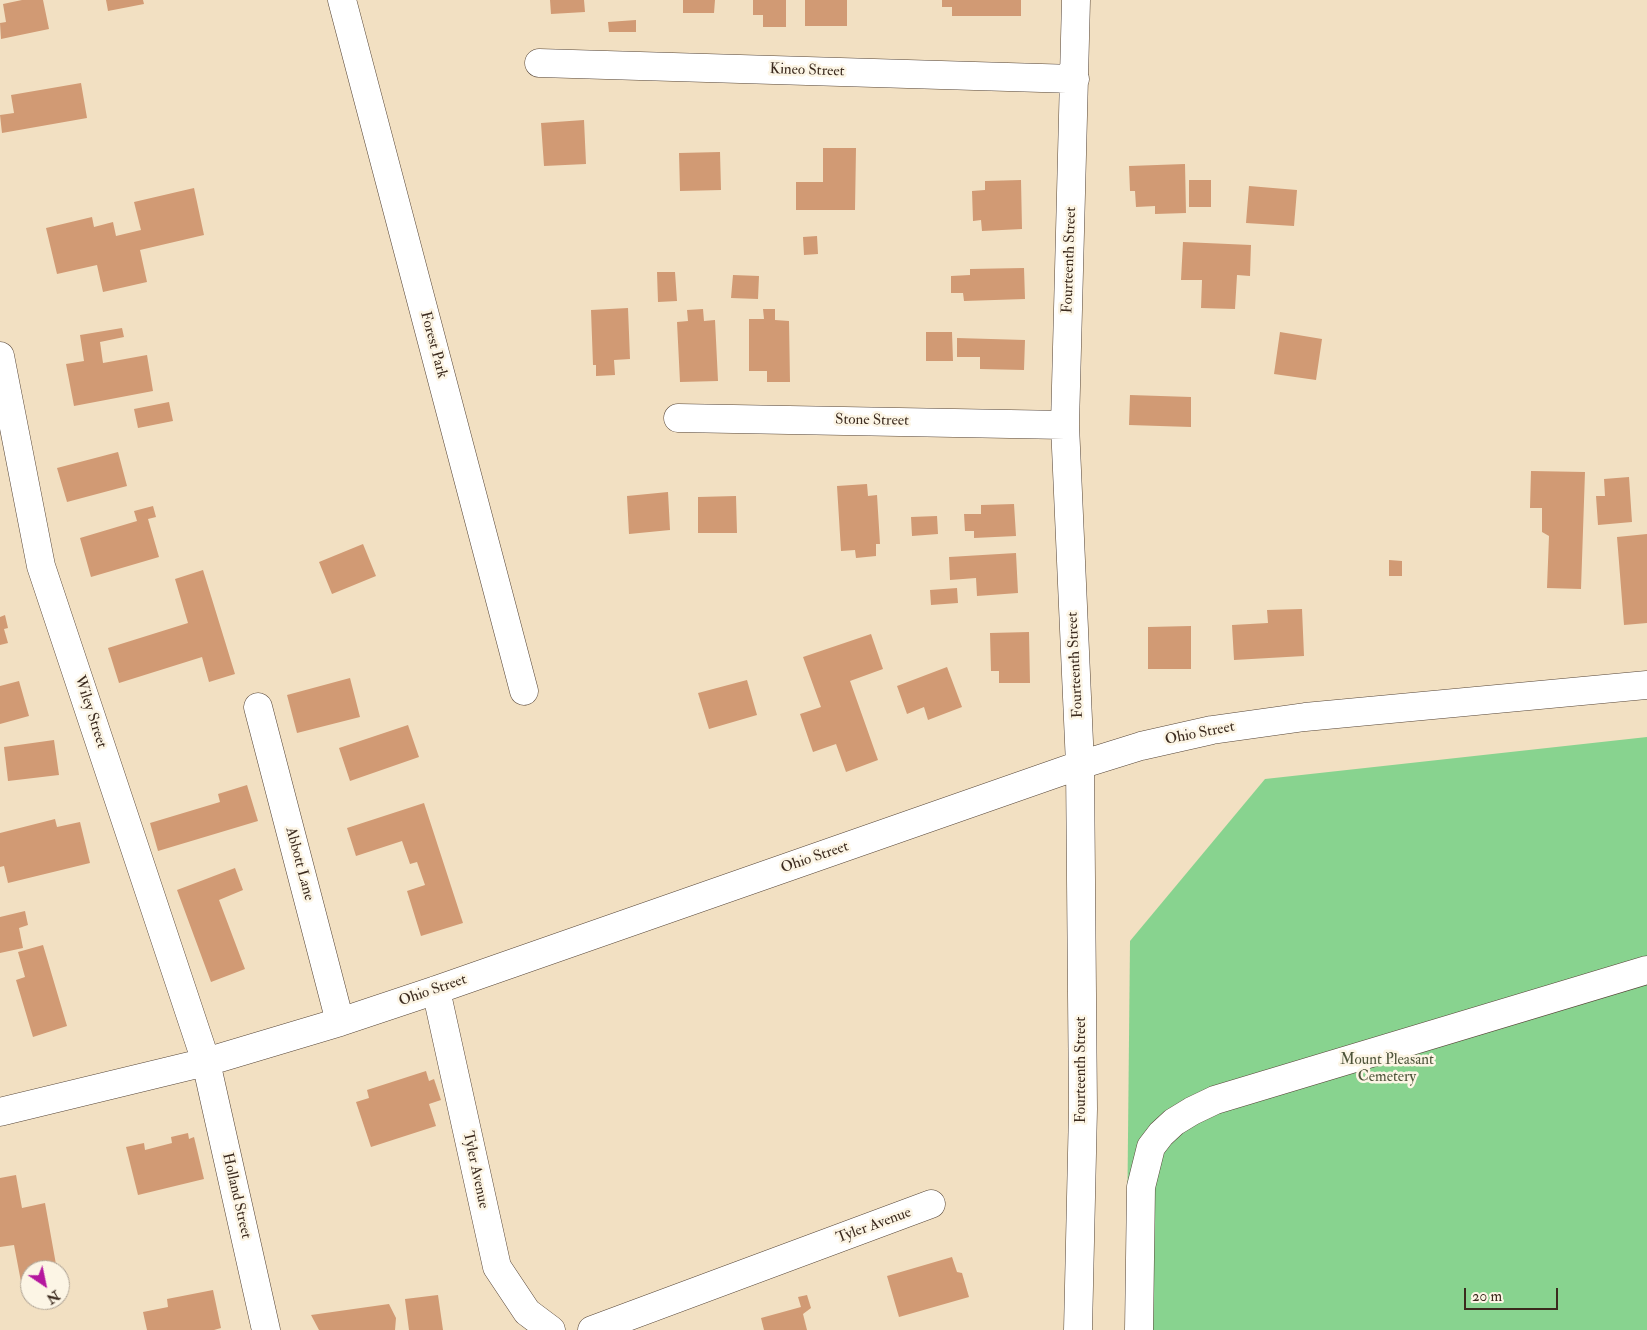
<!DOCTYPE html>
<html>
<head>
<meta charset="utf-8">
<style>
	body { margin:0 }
	#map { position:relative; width:1647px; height:1330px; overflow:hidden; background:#f2e0c2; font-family:"IM FELL Double Pica",serif }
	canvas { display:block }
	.north { position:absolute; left:20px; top:1260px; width:50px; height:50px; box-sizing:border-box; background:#fcf5e5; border:1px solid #afa495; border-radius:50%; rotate:146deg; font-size:14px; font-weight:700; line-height:20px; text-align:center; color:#3b2a1e }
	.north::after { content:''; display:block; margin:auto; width:18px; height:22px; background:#b5179e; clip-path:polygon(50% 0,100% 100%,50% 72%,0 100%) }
	.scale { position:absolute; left:1464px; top:1288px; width:94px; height:22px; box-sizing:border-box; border:2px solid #3b2a1e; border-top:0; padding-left:6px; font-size:15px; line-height:18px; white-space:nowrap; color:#3b2a1e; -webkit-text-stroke:4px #fcf5e5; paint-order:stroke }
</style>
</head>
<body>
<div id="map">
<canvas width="1647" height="1330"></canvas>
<div class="north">N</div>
<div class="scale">20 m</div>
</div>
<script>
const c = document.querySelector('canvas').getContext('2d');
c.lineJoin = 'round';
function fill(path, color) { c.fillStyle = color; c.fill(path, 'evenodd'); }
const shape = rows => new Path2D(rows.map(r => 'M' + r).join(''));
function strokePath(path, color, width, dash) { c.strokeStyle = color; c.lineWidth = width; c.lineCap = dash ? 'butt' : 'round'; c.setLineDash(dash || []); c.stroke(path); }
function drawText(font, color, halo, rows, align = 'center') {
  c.font = font + ' "IM FELL Double Pica",serif'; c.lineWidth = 5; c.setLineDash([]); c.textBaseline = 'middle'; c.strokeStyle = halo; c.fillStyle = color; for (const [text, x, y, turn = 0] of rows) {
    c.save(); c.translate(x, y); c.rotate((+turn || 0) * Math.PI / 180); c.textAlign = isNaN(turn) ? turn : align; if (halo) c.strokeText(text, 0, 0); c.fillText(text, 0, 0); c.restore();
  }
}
const green = shape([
	[1647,737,1647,1330,1126,1330,1130,941,1265,779]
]);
const building = shape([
	[22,0,43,0,49,29,1,39,0,23,6,22,3,4],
	[106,0,143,0,144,4,108,11],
	[550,0,584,0,585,12,551,14],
	[683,0,715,0,714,13,683,13],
	[753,0,786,0,786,27,763,27,763,15,753,15],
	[805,0,847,0,847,26,805,26],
	[942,0,1021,0,1021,16,952,16,952,7,942,7],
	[636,20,636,32,609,32,608,22],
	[81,83,87,118,2,133,0,115,14,113,11,95],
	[584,120,586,164,544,166,541,123],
	[823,148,856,148,855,210,796,210,796,182,823,182],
	[720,152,721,190,680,191,679,153],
	[1185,164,1186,213,1155,214,1155,206,1136,207,1135,191,1130,191,1129,166],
	[1021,180,1022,229,982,231,981,220,973,221,972,191,985,190,985,181],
	[1189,180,1211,180,1211,207,1189,207],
	[1249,186,1297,190,1294,226,1246,223],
	[194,188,204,235,140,250,147,282,103,292,97,265,57,274,46,228,92,217,94,227,113,222,116,236,141,230,134,202],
	[817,236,818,254,804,255,803,237],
	[1183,242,1251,245,1250,276,1237,275,1235,309,1201,308,1202,280,1181,280],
	[1024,268,1025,299,964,301,963,293,951,293,951,276,970,275,970,269],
	[657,272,675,272,677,301,658,302],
	[733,275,759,276,758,299,731,298],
	[628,308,630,359,614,360,615,375,596,376,596,365,593,365,591,310],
	[703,309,704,321,715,320,718,381,680,382,677,322,688,321,687,310],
	[763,309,775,309,775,320,789,321,790,382,767,382,767,371,749,371,749,319,764,319],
	[122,328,124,337,100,342,103,363,147,355,153,391,74,406,66,364,84,361,80,335],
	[926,332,952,332,953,361,926,361],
	[1280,332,1322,339,1316,380,1274,374],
	[957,338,1025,340,1024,370,980,369,980,357,957,357],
	[1130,395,1191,397,1191,427,1129,425],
	[169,402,173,421,138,428,134,409],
	[118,452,127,486,67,502,57,468],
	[1531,471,1585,472,1581,589,1547,588,1549,536,1542,532,1542,508,1530,508],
	[1629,477,1632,522,1598,525,1596,496,1605,496,1604,479],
	[867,484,868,496,877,495,880,544,876,544,876,556,856,558,855,550,841,551,837,486],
	[668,492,670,530,629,534,627,496],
	[736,496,737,533,698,533,698,497],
	[1014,504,1016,536,974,538,974,531,965,531,964,514,981,514,981,505],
	[153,506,156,517,148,519,159,557,91,577,80,538,137,521,134,511],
	[937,516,938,534,912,536,911,517],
	[1647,534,1647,623,1624,625,1617,537],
	[363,544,376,576,332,594,319,562],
	[1016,553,1018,593,977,596,976,578,950,580,949,557],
	[1389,560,1402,561,1402,576,1389,576],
	[203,570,235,674,209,682,202,657,119,683,108,648,188,623,175,579],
	[957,588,958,603,931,605,930,590],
	[1302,609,1304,656,1234,660,1232,625,1268,623,1267,610],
	[5,615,8,628,4,629,8,643,0,645,0,617],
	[1191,626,1191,669,1148,669,1148,627],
	[1029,632,1030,683,999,683,999,671,991,671,990,633],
	[871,634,883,669,850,681,878,760,846,772,836,744,813,752,800,714,821,707,803,657],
	[947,667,962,707,928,720,924,707,907,714,897,686],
	[350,678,360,717,297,733,287,695],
	[747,680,757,715,709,729,698,693],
	[19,681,29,716,0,724,0,686],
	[408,725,419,757,350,781,339,748],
	[54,740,59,775,8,781,4,747],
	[247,785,258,821,158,851,150,823,220,802,218,794],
	[424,803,463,923,421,936,407,891,425,885,417,862,410,864,402,841,356,856,347,828],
	[55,819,57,827,80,822,90,863,8,883,4,866,0,867,0,833],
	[235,868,243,890,219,900,245,969,211,982,177,890],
	[25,911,28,925,19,928,23,948,0,953,0,917],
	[43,945,67,1026,33,1037,16,980,25,977,18,952],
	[426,1071,429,1081,434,1079,441,1100,429,1104,436,1126,371,1147,356,1102,369,1098,367,1090],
	[188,1133,189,1139,194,1137,204,1179,138,1195,126,1147,144,1143,145,1150,172,1143,171,1137],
	[16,1175,22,1208,45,1203,57,1270,30,1270,30,1286,22,1287,14,1245,0,1247,0,1178],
	[952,1257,957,1272,962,1273,969,1297,899,1317,887,1276],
	[213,1290,221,1328,214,1330,147,1330,143,1312,168,1307,167,1299],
	[438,1295,443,1330,409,1330,405,1299],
	[807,1295,811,1308,803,1314,807,1330,764,1330,761,1318,801,1307,798,1297],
	[389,1304,396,1318,395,1330,319,1330,311,1315]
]);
const minor = shape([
	[342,0,524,691],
	[1076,0,1065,425,1080,765,1083,1109,1078,1330],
	[539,63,1075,79],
	[0,356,41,566,206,1062,266,1330],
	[678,418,1065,425],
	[258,707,340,1022],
	[436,990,497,1267,527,1312,551,1330],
	[0,1112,206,1062,340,1022,436,990,1080,765,1141,746,1212,730,1305,717,1647,685],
	[592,1330,931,1204],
	[1139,1330,1141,1187,1151,1147,1161,1134,1174,1122,1192,1111,1215,1100,1647,970]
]);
const streetNames = [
	["Kineo Street",807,71,2],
	["Fourteenth Street",1070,260,-88],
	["Forest Park",433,345,75],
	["Stone Street",872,421,1],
	["Fourteenth Street",1076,665,-93],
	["Wiley Street",90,712,72],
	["Ohio Street",1200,734,-11],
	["Ohio Street",815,858,-19],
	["Abbott Lane",299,864,75],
	["Ohio Street",433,991,-19],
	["Fourteenth Street",1082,1070,-90],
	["Tyler Avenue",475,1170,78],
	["Holland Street",236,1196,77],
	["Tyler Avenue",874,1226,-20]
];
const parkNames = [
	["Mount Pleasant",1387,1061],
	["Cemetery",1387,1078]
];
fill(green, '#88d38f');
fill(building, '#d19a74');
strokePath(minor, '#564537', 29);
strokePath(minor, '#fff', 28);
drawText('15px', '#3b2a1e', '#fcf5e5', streetNames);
drawText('15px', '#4e543a', '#fcf5e5', parkNames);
</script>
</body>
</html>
